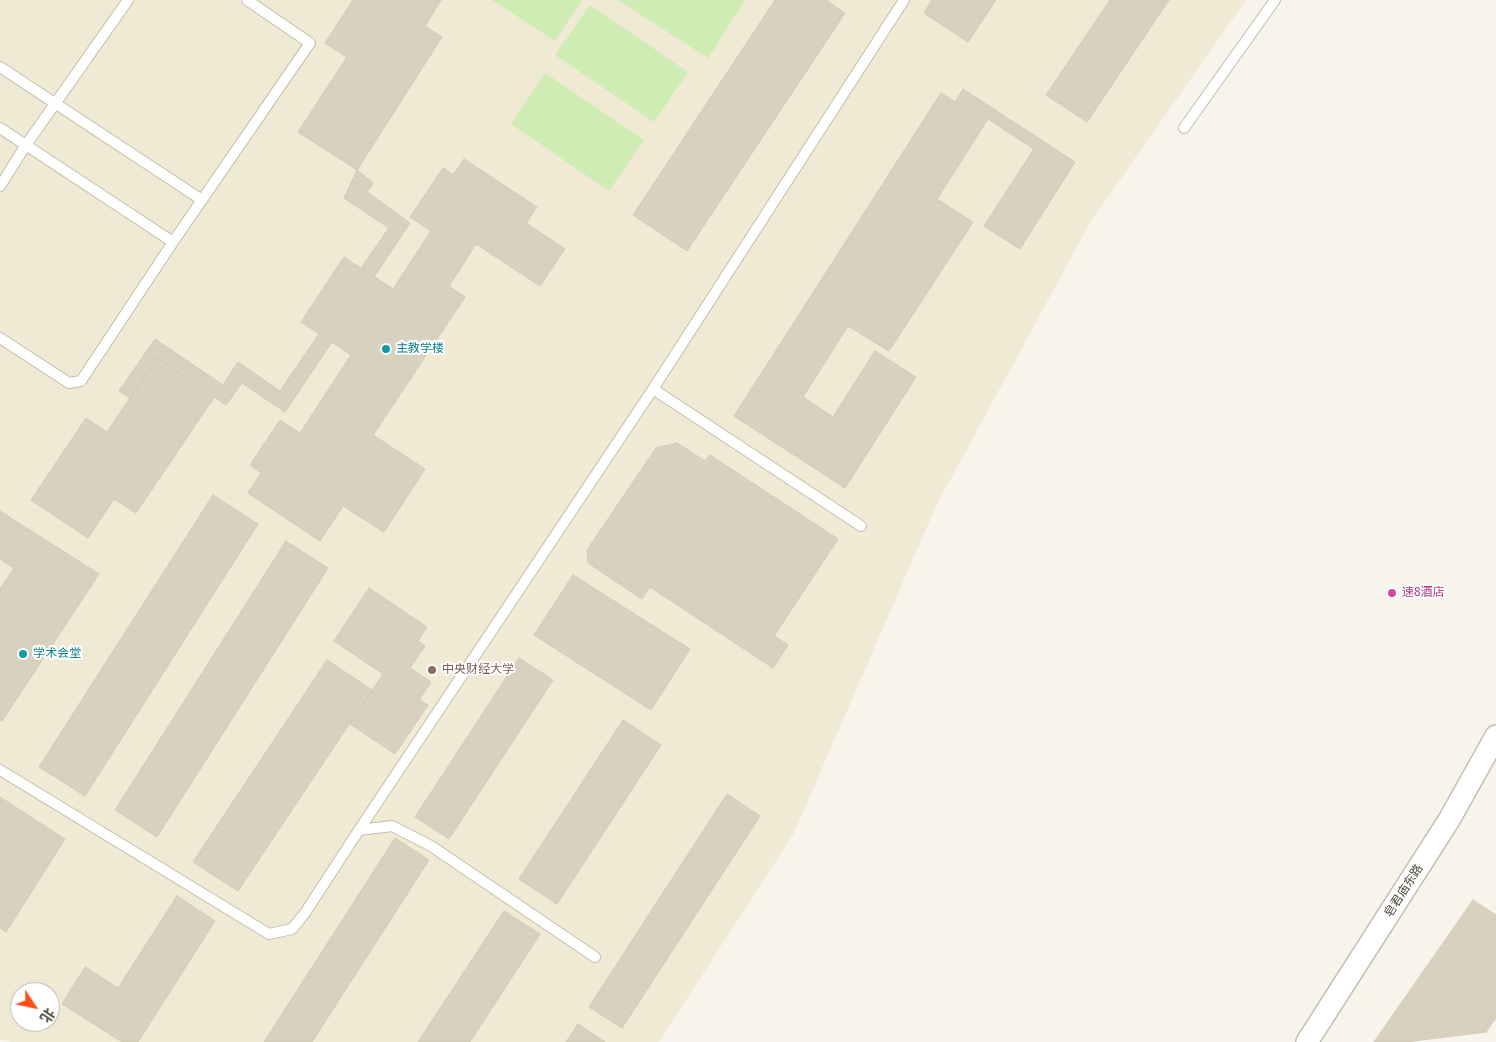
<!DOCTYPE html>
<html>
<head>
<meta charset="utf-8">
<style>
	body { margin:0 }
	#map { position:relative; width:1496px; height:1042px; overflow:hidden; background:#f6f4eb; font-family:"Fira Sans","Noto Sans SC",sans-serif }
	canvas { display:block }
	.north { position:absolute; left:10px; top:982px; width:50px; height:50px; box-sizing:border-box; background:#fff; border:1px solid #b7b5af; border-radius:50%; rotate:124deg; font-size:14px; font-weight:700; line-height:20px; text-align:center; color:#4c4538 }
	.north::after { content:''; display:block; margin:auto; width:18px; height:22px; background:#ff4e1a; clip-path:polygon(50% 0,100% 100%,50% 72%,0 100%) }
</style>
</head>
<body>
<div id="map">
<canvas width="1496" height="1042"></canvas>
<div class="north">北</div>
</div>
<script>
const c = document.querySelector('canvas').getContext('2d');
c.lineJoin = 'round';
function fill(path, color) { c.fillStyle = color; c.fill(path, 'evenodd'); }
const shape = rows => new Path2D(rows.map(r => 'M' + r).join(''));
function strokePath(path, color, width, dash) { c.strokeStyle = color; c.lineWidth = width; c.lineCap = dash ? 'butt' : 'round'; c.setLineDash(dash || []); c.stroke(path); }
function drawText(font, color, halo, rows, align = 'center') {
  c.font = font + ' "Fira Sans","Noto Sans SC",sans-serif'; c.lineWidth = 4; c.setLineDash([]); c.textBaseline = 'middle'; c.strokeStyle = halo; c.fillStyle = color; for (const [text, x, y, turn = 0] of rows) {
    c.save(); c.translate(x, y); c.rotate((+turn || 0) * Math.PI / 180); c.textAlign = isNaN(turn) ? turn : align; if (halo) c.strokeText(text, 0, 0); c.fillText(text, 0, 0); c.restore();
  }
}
const education = shape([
	[0,0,1246,0,1091,221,936,506,794,833,659,1042,10,1042,0,1039],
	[20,992,50,992,50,1022,20,1022]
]);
const green = shape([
	[492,0,582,0,555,41],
	[618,0,745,0,708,58],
	[590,5,688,72,654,122,555,55],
	[545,73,644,140,609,191,511,124]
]);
const building = shape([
	[353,0,441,0,425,26,442,37,357,170,298,132,347,57,325,43,353,0],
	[775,0,826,0,845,13,687,251,633,215,775,0],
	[932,0,996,0,968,42,924,13,932,0],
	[1110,0,1169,0,1087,122,1046,95,1110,0],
	[963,89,1075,162,1020,249,984,226,1034,149,988,119,937,199,973,222,889,351,848,326,803,397,833,417,875,351,916,377,845,488,734,416,941,93,955,102,963,89],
	[464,159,537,207,526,223,565,249,540,286,476,244,449,286,465,297,373,435,425,469,384,532,343,506,320,541,248,493,261,473,250,465,280,420,300,433,351,355,301,322,344,257,393,289,431,231,410,217,443,168,453,175,464,159],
	[357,170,373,183,367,192,410,223,374,277,361,268,389,228,344,198,357,170],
	[319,334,332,342,285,412,242,383,226,405,157,358,130,398,119,391,155,339,223,385,238,362,280,391,319,334],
	[157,358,215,396,136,513,114,499,88,538,31,500,86,418,107,432,157,358],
	[677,443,705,461,710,455,838,539,774,636,788,645,773,668,650,587,642,599,588,563,587,550,656,448,677,443],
	[213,495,258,524,85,796,39,767,213,495],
	[0,511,99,574,2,721,0,720,0,589,14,568,0,559,0,511],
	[286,541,328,568,157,837,115,810,286,541],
	[573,575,690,649,651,710,534,635,573,575],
	[369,588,427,627,418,641,425,646,410,668,431,682,419,700,428,705,395,754,350,724,383,674,334,641,369,588],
	[519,658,553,680,449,839,415,817,519,658],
	[327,660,372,690,238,891,193,862,327,660],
	[623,720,661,745,557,904,519,879,623,720],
	[727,794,760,816,622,1028,589,1007,727,794],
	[0,797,65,839,6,932,0,928,0,797],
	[395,838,429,860,312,1042,264,1042,395,838],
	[177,896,215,921,138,1042,122,1042,62,1004,85,967,118,988,177,896],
	[1473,900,1496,915,1496,1018,1486,1032,1405,1042,1374,1042,1473,900],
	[504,911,540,934,470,1042,418,1042,504,911],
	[578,1024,605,1042,566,1042,578,1024]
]);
const service = shape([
	[0,67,202,200],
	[0,128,173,242],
	[1184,128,1275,0],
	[0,186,26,145,128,0],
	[0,338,69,383,81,381,173,242,310,43,247,0],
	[653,389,861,526],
	[0,770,269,934,292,929,305,913,359,830,392,826,431,846,595,957],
	[359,830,653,389,904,0]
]);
const minor = shape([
	[1307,1042,1449,820,1496,736]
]);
const markers = [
	[386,349,5,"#0f9aa8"],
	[1392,593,5,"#d1479c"],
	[23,654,5,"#0f9aa8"],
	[432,670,5,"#8d6e63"]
];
const cultureNames = [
	["主教学楼",396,349],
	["学术会堂",33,654]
];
const hotelNames = [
	["速8酒店",1402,593]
];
const educationNames = [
	["中央财经大学",442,670]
];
const streetNames = [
	["皂君庙东路",1404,891,-57]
];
fill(education, '#f0ead5');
fill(green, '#ceecb3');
fill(building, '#d9d1c0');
strokePath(building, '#d4cab3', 1);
strokePath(service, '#c3bdad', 12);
strokePath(minor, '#c3bdad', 24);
strokePath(service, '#fff', 10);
strokePath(minor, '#fff', 21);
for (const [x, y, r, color] of markers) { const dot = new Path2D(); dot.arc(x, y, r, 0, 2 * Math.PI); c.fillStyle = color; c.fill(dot); strokePath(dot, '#fff', 2); }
drawText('12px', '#0d838f', '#fff', cultureNames, 'left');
drawText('12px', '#b23c85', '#fff', hotelNames, 'left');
drawText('12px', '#785e54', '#fff', educationNames, 'left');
drawText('12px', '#4c4538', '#fff', streetNames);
</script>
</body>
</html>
